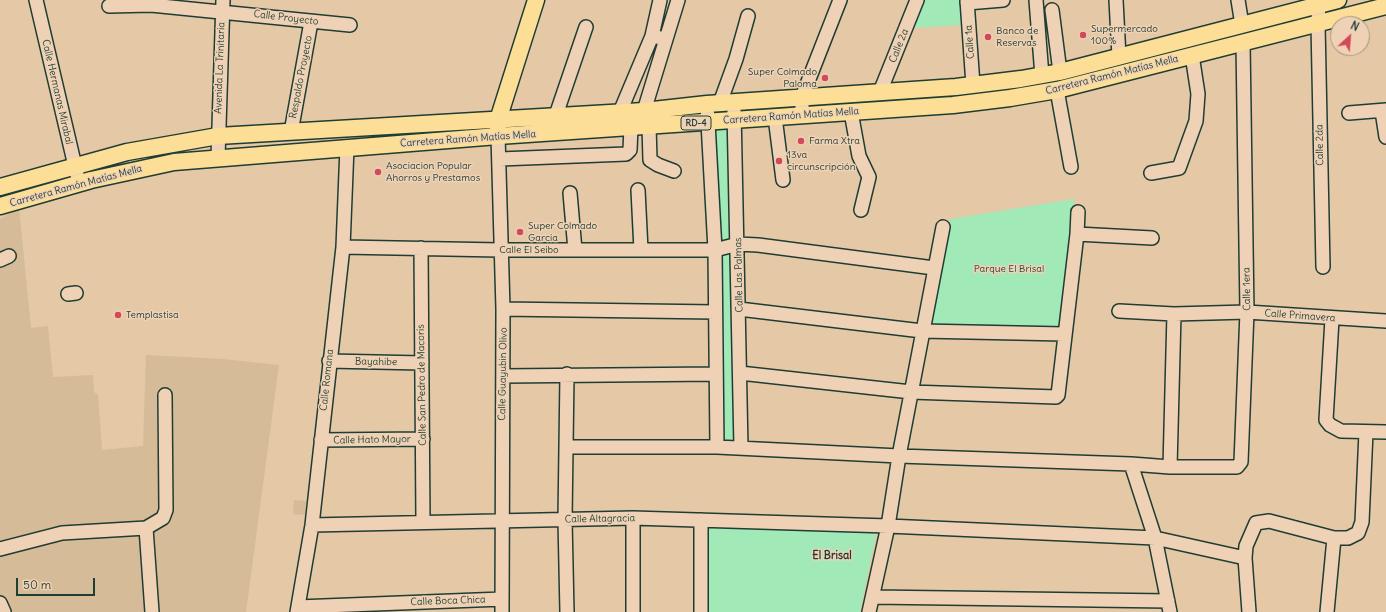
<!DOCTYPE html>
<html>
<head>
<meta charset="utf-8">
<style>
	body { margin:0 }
	#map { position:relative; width:1386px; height:612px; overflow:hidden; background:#e5c8a6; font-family:Delius,sans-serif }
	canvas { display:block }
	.north { position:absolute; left:1330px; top:16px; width:40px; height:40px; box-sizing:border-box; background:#efd2b5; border:1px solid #9c9681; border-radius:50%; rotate:26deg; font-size:11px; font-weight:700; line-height:16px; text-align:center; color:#1f3d34 }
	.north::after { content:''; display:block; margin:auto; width:14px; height:18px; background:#d1495b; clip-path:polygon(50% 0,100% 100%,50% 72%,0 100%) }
	.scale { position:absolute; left:16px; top:578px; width:79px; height:18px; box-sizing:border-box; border:2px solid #1f3d34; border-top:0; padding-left:5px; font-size:12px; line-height:14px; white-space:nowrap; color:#1f3d34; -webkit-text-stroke:3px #efd2b5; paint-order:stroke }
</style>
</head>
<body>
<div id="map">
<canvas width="1386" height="612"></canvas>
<div class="north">N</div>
<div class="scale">50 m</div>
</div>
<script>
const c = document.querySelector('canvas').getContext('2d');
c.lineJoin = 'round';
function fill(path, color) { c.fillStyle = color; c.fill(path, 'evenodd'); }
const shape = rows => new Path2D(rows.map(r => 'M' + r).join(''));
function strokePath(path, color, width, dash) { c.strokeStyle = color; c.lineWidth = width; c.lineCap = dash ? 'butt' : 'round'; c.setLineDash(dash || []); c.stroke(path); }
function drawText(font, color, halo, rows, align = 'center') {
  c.font = font + ' Delius,sans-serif'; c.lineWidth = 3; c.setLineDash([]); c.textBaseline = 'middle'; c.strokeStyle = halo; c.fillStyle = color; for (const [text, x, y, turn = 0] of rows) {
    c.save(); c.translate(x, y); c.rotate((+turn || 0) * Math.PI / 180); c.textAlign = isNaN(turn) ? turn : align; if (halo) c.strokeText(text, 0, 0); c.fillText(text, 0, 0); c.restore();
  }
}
const built = shape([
	[19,208,31,328,48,326,53,377,93,375,94,392,98,395,102,450,143,446,146,355,223,359,279,365,246,612,0,612,0,219],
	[294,500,306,501,305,515,293,514]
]);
const green = shape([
	[925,0,962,0,963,25,914,28],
	[730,129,736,440,722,440,716,131],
	[1074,199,1062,329,929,326,950,219],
	[709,526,877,530,860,612,708,612]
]);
const minor = shape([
	[36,0,79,183],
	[967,0,973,85],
	[1036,0,1042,76],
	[1116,0,1119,57],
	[1238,0,1242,25],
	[1319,0,1318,24,1323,267],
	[967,3,1003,0],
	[109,6,151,5,350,25],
	[1052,10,1060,72],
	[652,36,660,0],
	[1057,90,1071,167],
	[880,92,917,0],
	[720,103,736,59,748,16],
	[707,104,715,250,717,447],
	[734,110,741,448],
	[644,111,678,0],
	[1382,111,1386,137],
	[620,112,652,36,665,39],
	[851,112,859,156,869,177,861,210],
	[1349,113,1386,110],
	[556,115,586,27],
	[802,116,802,97,840,0],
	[775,117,783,180],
	[649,126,650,160,658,165,674,171],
	[291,132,311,22],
	[498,136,503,309,502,612],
	[218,158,223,0],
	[500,159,626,154,630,150,631,127],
	[1151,173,1179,168,1196,121,1198,94,1192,55],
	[638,190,641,250],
	[570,193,575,250],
	[943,227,899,456,888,526,1155,538,1245,558],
	[1077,234,1152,238],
	[343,247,500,250,715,250,738,244,758,245,934,268],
	[421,248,423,522],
	[0,260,9,256],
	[68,294,76,293],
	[503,309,715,312],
	[739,309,922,331,1064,334],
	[1119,311,1174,314,1247,312,1386,321],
	[1332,319,1326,420,1330,425,1341,431,1386,432],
	[329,361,422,363],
	[740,373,911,392,1056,397,1058,395,1077,234,1078,212],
	[503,376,716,374],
	[321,440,423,439],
	[567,447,717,447,899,456,1131,464,1170,467,1237,467,1241,462,1247,312,1243,43],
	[1131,464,1155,538,1170,612],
	[1170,467,1174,314],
	[312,525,633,518,888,526,869,612],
	[146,528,152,612],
	[0,549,62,533,146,528,163,518,166,510,165,395],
	[873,597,1168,601],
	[0,603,4,612],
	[298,607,502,599],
	[297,612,312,525,343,247,347,147],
	[567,612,565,520,567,374],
	[633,612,633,518],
	[701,612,701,520],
	[1249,612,1245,558,1246,546,1256,523,1269,521,1334,538,1348,538,1358,533,1362,522,1366,432],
	[1327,612,1334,538]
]);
const major = shape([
	[498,128,498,120,536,0],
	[0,187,127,152,218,136,644,111,707,104,956,87,1021,79,1060,72,1338,0],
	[0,206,91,180,174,162,498,136,953,105,1010,98,1057,90,1386,6]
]);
const markers = [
	[1083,35,4,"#d1495b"],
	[988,37,4,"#d1495b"],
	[825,78,4,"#d1495b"],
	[801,141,4,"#d1495b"],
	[779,161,4,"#d1495b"],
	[378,172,4,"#d1495b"],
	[520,232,4,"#d1495b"],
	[118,315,4,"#d1495b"]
];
const shields = [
	[696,123,30]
];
const shieldNames = [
	["RD-4",696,123]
];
const streetNames = [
	["Calle Proyecto",286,18,7],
	["Calle 1a",970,42,-94],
	["Calle 2a",899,46,-68],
	["Avenida La Trinitaria",220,68,-88],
	["Carretera Ramón Matías Mella",1112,75,-14],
	["Respaldo Proyecto",301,77,-79],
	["Calle Hermanas Mirabal",57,92,77],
	["Carretera Ramón Matías Mella",791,116,-4],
	["Carretera Ramón Matías Mella",468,139,-4],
	["Calle 2da",1320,145,-91],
	["Carretera Ramón Matías Mella",76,186,-15],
	["Calle El Seibo",529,250],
	["Calle Las Palmas",739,275,-91],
	["Calle 1era",1247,289,-91],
	["Calle Primavera",1300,316,4],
	["Bayahibe",376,362,1],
	["Calle Guayubin Olivo",503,374,-89],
	["Calle Romana",327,380,-84],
	["Calle San Pedro de Macorís",422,385,-91],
	["Calle Hato Mayor",372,440,-1],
	["Calle Altagracia",600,519,-1],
	["Calle Boca Chica",448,601,-2]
];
const poiNames = [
	["Supermercado",1091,29],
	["100%",1091,41],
	["Banco de",996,31],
	["Reservas",996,43],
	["Super Colmado",817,72,"right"],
	["Paloma",817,84,"right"],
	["Farma Xtra",809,141],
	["13va",787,155],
	["circunscripción",787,167],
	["Asociacion Popular",386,166],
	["Ahorros y Prestamos",386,178],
	["Super Colmado",528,226],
	["Garcia",528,238],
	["Templastisa",126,315]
];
const parkNames = [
	["Parque El Brisal",1009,269]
];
const neighbourhoodNames = [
	["El Brisal",832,556]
];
fill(built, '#d5bb97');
fill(green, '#a1e9b6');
strokePath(minor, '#1f3d34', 16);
strokePath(major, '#1f3d34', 19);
strokePath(minor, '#efd2b5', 13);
strokePath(major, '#fcde96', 16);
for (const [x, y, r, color] of markers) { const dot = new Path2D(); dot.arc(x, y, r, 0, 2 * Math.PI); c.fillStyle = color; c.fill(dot); strokePath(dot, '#efd2b5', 1.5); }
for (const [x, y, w] of shields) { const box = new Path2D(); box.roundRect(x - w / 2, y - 7, w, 14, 3); c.fillStyle = '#efd2b5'; c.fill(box); strokePath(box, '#1f3d34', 1); }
drawText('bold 9px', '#1f3d34', null, shieldNames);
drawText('10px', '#1f3d34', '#efd2b5', streetNames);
drawText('10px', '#1f3d34', '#efd2b5', poiNames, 'left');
drawText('10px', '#26463a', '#efd2b5', parkNames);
drawText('bold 11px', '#1f3d34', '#efd2b5', neighbourhoodNames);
</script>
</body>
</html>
